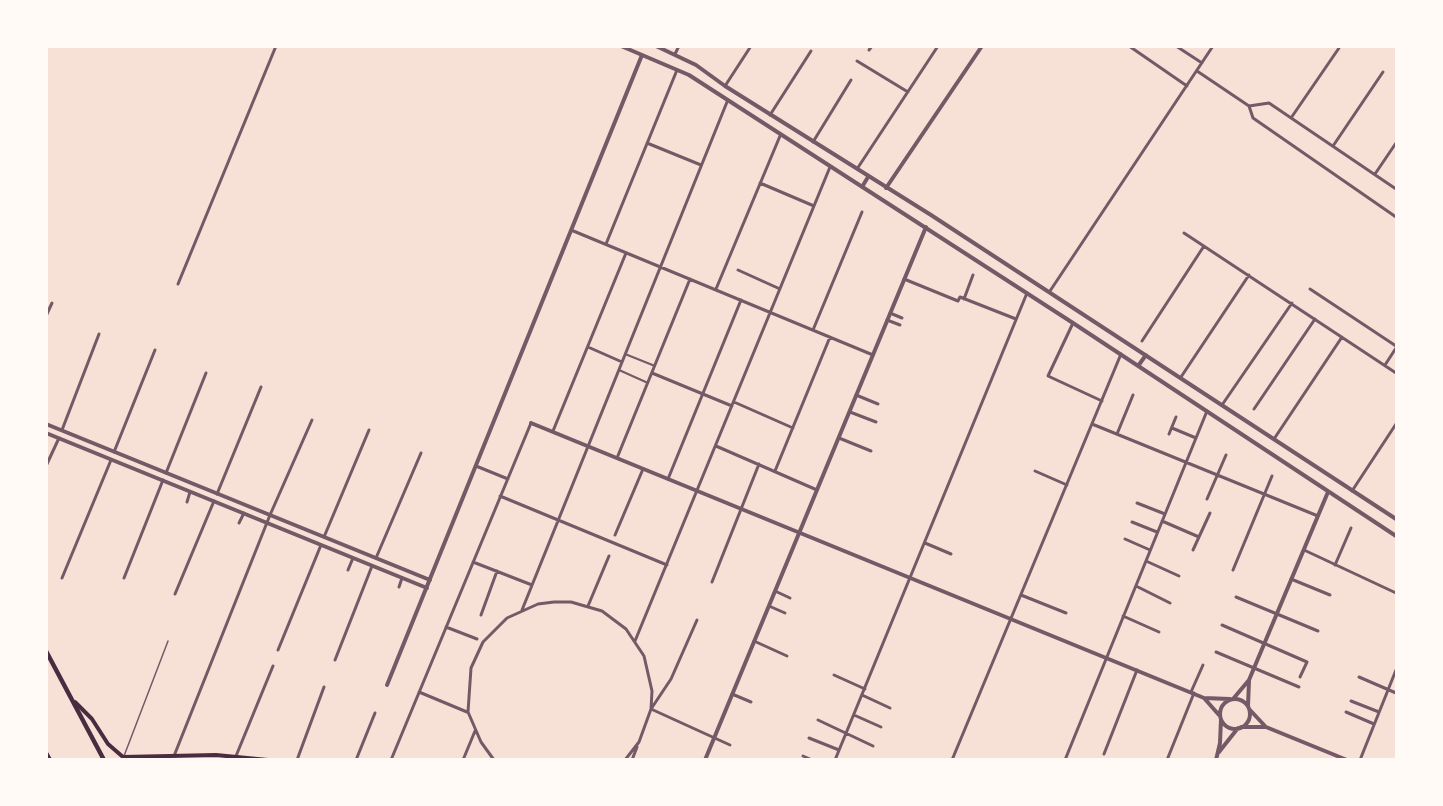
<!DOCTYPE html>
<html>
<head>
<meta charset="utf-8">
<style>
	body { margin:0 }
	#map { position:relative; width:1443px; height:806px; overflow:hidden; background:#f7e1d7; font-family:"Playfair Display",serif }
	canvas { display:block }
	.frame { position:absolute; inset:0; border:48px solid #fffaf5; pointer-events:none }
</style>
</head>
<body>
<div id="map">
<canvas width="1443" height="806"></canvas>
<div class="frame"></div>
</div>
<script>
const c = document.querySelector('canvas').getContext('2d');
c.lineJoin = 'round';
const shape = rows => new Path2D(rows.map(r => 'M' + r).join(''));
function strokePath(path, color, width, dash) { c.strokeStyle = color; c.lineWidth = width; c.lineCap = dash ? 'butt' : 'round'; c.setLineDash(dash || []); c.stroke(path); }
const service = shape([
	[124,756,168,641]
]);
const pedestrian = shape([
	[625,354,655,366],
	[619,370,648,383]
]);
const minor = shape([
	[1129,46,1187,86],
	[1176,46,1202,63],
	[869,50,872,46],
	[675,54,679,46],
	[857,61,908,92],
	[1197,71,1249,106],
	[725,86,751,46],
	[770,115,811,51],
	[1291,118,1339,48],
	[813,142,851,80],
	[647,143,701,165],
	[1333,146,1383,72],
	[857,169,938,46],
	[1375,174,1396,143],
	[760,183,814,206],
	[1396,189,1269,103,1249,106,1253,118,1396,217],
	[571,230,873,355],
	[1184,233,1396,373],
	[606,244,677,70],
	[738,270,780,289],
	[904,279,958,301,960,297,1016,319],
	[178,284,276,46],
	[716,289,780,136],
	[1310,289,1396,346],
	[1050,291,1213,46],
	[964,299,973,275],
	[890,313,902,318],
	[46,316,52,303],
	[887,320,900,325],
	[1073,323,1048,376,1102,401],
	[813,330,862,212],
	[1142,341,1204,246],
	[588,347,622,362],
	[1385,365,1396,348],
	[652,373,732,406],
	[1181,377,1249,275],
	[856,395,878,404],
	[734,402,793,428],
	[1222,405,1292,303],
	[1254,409,1315,319],
	[850,412,876,422],
	[1092,424,1318,516],
	[1172,428,1196,438],
	[62,430,99,334],
	[553,431,626,253],
	[1117,434,1133,395],
	[1169,434,1176,417],
	[839,438,871,451],
	[1274,439,1342,337],
	[716,446,817,490],
	[114,452,155,350],
	[617,458,690,279],
	[46,466,59,438],
	[476,466,508,479],
	[775,471,830,337],
	[1035,471,1067,485],
	[166,473,206,373],
	[668,479,741,300],
	[1352,491,1396,424],
	[217,494,261,387],
	[500,496,667,565],
	[1207,499,1226,455],
	[187,502,190,492],
	[1137,503,1165,514],
	[1162,521,1199,537],
	[1132,522,1157,532],
	[239,523,244,513],
	[615,535,643,469],
	[324,537,369,430],
	[1125,539,1150,550],
	[925,543,951,554],
	[1193,550,1210,513],
	[1304,550,1396,593],
	[376,558,421,453],
	[1146,561,1179,576],
	[473,562,532,585],
	[1335,565,1351,528],
	[348,570,353,558],
	[1233,570,1272,476],
	[62,578,111,460],
	[124,578,163,480],
	[1291,579,1330,595],
	[712,582,759,464],
	[1136,586,1170,603],
	[399,587,402,578],
	[775,591,790,598],
	[175,594,214,501],
	[1021,595,1066,613],
	[1236,597,1318,631],
	[588,606,609,556],
	[769,606,785,613],
	[522,610,727,102],
	[481,615,497,571],
	[1123,616,1159,632],
	[697,620,671,679,651,709,730,745],
	[1222,625,1307,662,1300,677],
	[446,627,477,639],
	[635,641,830,167],
	[754,641,787,656],
	[278,650,321,545],
	[1216,652,1299,687],
	[335,660,372,566],
	[834,675,865,689],
	[1359,677,1396,693],
	[419,692,467,712],
	[1191,692,1203,665],
	[732,694,751,702],
	[862,695,890,708],
	[1351,701,1379,712],
	[1346,712,1374,724],
	[854,715,881,727],
	[818,720,873,746],
	[809,738,839,750],
	[1104,754,1137,670],
	[174,756,270,515,312,420],
	[236,756,273,666],
	[803,756,812,760],
	[297,760,324,687],
	[356,760,375,713],
	[391,760,531,423],
	[463,760,475,731],
	[494,760,481,742,468,712,471,668,483,642,507,618,538,604,554,602,571,602,602,611,626,629,644,656,652,691,651,709,639,742,625,760],
	[632,760,637,747],
	[835,760,1027,293],
	[952,760,1121,354],
	[1065,760,1207,411],
	[1167,760,1194,693],
	[1360,760,1396,670]
]);
const tertiary = shape([
	[621,46,689,75,1073,323,1396,536],
	[656,46,696,65,725,86,931,215,1396,519],
	[862,187,868,177],
	[886,188,982,46],
	[1138,366,1146,355],
	[531,423,1204,698,1230,699],
	[46,424,430,580],
	[46,433,427,588],
	[387,685,642,55],
	[1204,698,1219,715],
	[1233,699,1249,680,1328,492],
	'1220 714a15 15 0 1 1 30 0a15 15 0 1 1-30 0Z',
	[1248,706,1249,681],
	[1250,710,1265,726],
	[1241,727,1266,727,1347,760],
	[1219,752,1238,728],
	[705,760,926,227],
	[1216,760,1220,743,1221,719]
]);
const secondary = shape([
	[75,702,92,719,108,744,123,757,216,755,268,760]
]);
const primary = shape([
	[46,651,104,760],
	[46,753,50,760]
]);
strokePath(service, '#755966', 1.5);
strokePath(pedestrian, '#755966', 2);
strokePath(minor, '#755966', 3);
strokePath(tertiary, '#755966', 4);
strokePath(secondary, '#4a2c40', 4);
strokePath(primary, '#4a2c40', 4.5);
</script>
</body>
</html>
